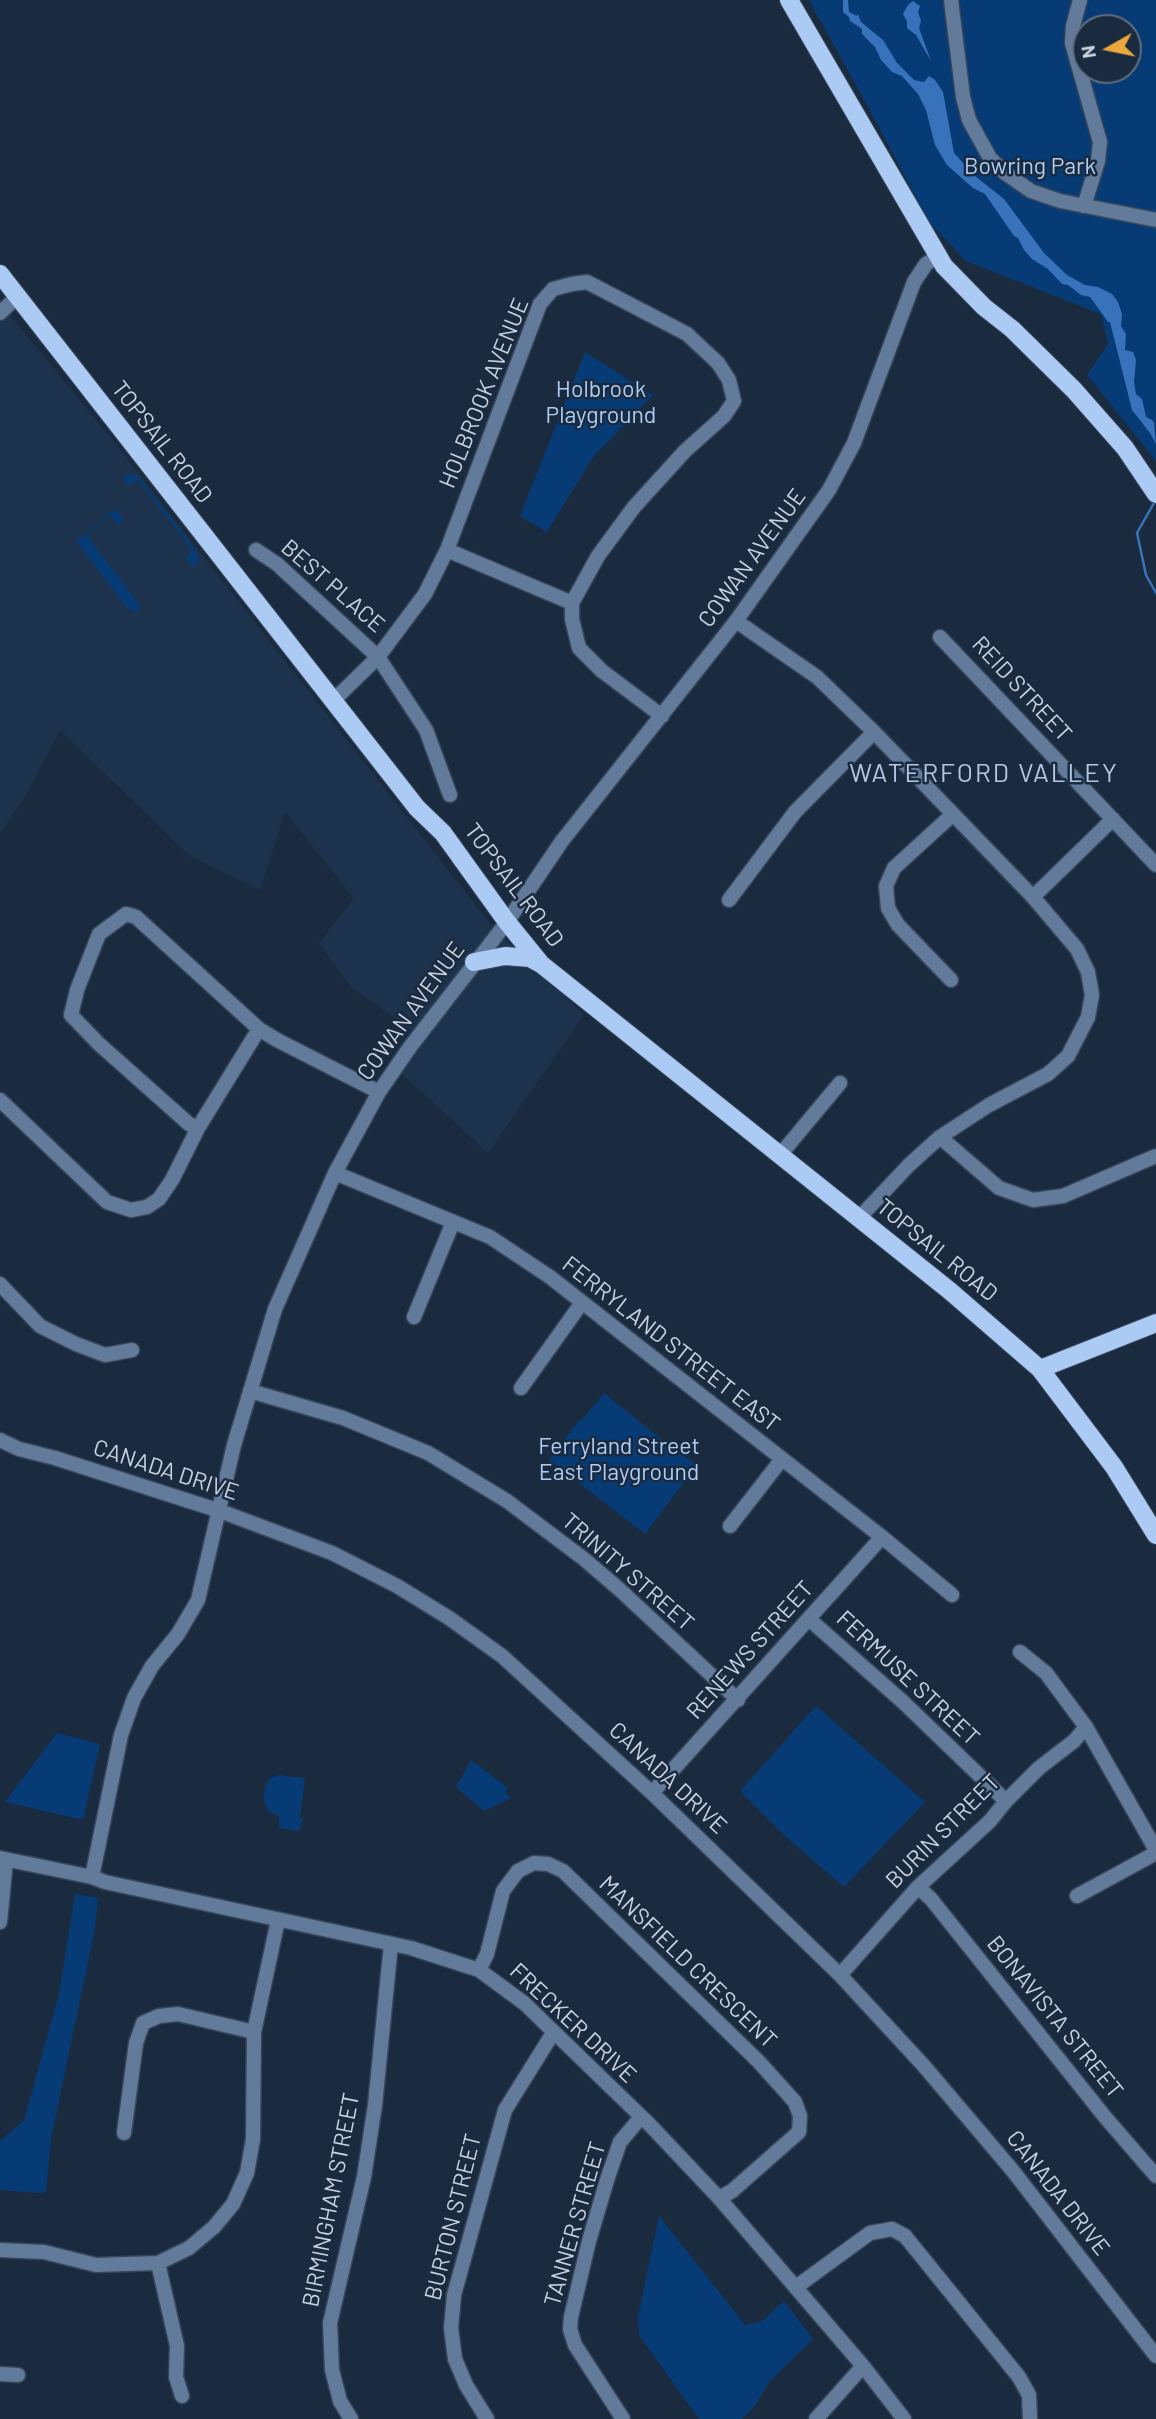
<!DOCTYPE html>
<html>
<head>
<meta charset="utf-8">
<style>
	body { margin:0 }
	#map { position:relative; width:1156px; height:2419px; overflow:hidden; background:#1b2b3f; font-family:Barlow,sans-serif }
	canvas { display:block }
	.north { position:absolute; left:1072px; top:14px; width:70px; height:70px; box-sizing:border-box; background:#1b2b3f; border:2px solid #606e7f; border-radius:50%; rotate:261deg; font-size:19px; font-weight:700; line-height:28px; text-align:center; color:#c8d2e0 }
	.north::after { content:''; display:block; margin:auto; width:24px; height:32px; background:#eca93b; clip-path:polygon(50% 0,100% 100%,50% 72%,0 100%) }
</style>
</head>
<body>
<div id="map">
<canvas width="1156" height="2419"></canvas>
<div class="north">N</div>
</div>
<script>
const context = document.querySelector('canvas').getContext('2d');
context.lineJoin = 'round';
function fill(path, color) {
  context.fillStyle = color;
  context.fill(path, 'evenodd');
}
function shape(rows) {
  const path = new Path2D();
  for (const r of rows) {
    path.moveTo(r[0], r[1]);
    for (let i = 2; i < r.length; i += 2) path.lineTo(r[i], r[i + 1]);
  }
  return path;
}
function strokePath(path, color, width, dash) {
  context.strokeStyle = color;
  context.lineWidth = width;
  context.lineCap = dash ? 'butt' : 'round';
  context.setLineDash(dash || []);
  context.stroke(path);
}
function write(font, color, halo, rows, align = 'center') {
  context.font = font + ' Barlow,sans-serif';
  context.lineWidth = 5;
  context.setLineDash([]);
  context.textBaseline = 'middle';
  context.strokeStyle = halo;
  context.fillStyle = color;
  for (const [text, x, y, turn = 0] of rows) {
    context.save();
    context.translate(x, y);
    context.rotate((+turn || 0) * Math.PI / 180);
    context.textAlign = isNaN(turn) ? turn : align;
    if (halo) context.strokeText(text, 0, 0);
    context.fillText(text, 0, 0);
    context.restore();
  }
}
const built = shape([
	[0,303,115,443,491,925,584,1015,488,1153,399,1071,426,1041,349,985,319,943,354,898,285,812,260,890,190,856,60,730,26,795,0,833]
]);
const green = shape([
	[809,0,1156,0,1156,461,1087,375,1108,344,1101,314,966,261,929,222,873,116],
	[1086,28,1128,28,1128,70,1086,70],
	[585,352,653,395,593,457,547,532,520,516],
	[128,474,139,477,195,549,199,560,193,567,186,558,192,550,138,480,128,485,123,478],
	[112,511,117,511,124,520,118,525,110,515,86,534,140,605,137,612,127,608,76,541],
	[604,1393,671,1447,697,1465,645,1534,549,1460,580,1419,582,1420],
	[816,1706,925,1802,844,1887,785,1836,740,1791],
	[57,1733,100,1744,83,1820,5,1802],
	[471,1760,508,1788,505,1793,511,1798,484,1811,456,1787],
	[278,1775,305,1778,300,1817,303,1820,299,1831,279,1828,279,1816,269,1812,264,1801,265,1788,270,1778],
	[75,1894,98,1898,95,1928,51,2139,46,2192,39,2193,0,2190,0,2141,24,2120,59,1994],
	[659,2216,745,2325,762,2321,784,2301,813,2339,770,2381,754,2407,742,2419,699,2419,639,2335,638,2317]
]);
const water = shape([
	[843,0,848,0,849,12,857,16,858,14,861,22,883,40,897,63,914,80,924,82,929,76,935,80,943,92,954,153,975,176,1004,199,1044,253,1067,275,1085,285,1098,287,1112,294,1118,302,1122,314,1121,326,1126,334,1125,350,1133,352,1136,360,1134,382,1136,394,1142,399,1146,417,1152,420,1154,423,1156,444,1150,433,1132,410,1110,322,1108,322,1090,297,1081,295,1068,285,1062,284,1048,269,1032,259,1024,250,1018,238,1014,236,985,194,973,188,947,165,935,145,926,110,918,94,902,76,892,72,881,60,875,47,862,34,862,29,850,21,849,17,843,12],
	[913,1,920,6,918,12,921,21,919,28,931,61,916,35,907,28,907,21,903,14,908,5]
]);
const stream = shape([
	[1155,501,1137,533,1146,575,1156,593]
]);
const minor = shape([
	[951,0,963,97,969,120,990,158,1005,173,1031,191,1060,201,1156,220],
	[1080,0,1073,26,1072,43,1100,142,1098,161,1084,206],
	[0,313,17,297],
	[256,550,277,564,378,657,426,730,450,795],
	[447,550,572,603],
	[736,621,817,677,874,732,1033,897,1077,949,1088,972,1092,995,1088,1017,1068,1056,1048,1074,989,1105,940,1137,909,1165,859,1218],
	[940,637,1156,865],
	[334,700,378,657,425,594,447,550,540,304,553,289,572,284,587,282,687,334,718,363,729,380,734,401,724,416,685,451,634,507,598,556,572,603,572,619,579,648,602,671,662,716],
	[1033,897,1113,819],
	[729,900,795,812,874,732],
	[951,980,898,925,888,908,886,886,894,868,952,815],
	[0,1100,107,1202,131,1210,147,1207,159,1199,172,1180,198,1128,259,1029],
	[198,1128,189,1124,99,1044,71,1015,77,990,99,934,126,914,136,917,259,1029,277,1040,379,1092],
	[940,1137,999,1188,1033,1200,1063,1196,1156,1156],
	[780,1155,840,1083],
	[335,1173,490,1237,550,1277,882,1537,952,1595],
	[0,1284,40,1326,76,1344,105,1355,132,1350],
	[414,1317,453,1222],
	[521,1388,581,1304],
	[250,1391,343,1418,428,1453,507,1501,584,1559,619,1589,738,1700],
	[0,1440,19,1449,55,1458,220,1511,332,1553,397,1586,449,1618,502,1656,652,1793,840,1975,924,2066,1013,2171,1156,2356],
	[730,1526,782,1459],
	[809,1619,902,1701,1006,1801],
	[1020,1652,1046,1673,1086,1727,1156,1850],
	[652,1793,882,1537],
	[0,1858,92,1877,105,1882,411,1948,479,1970,524,2003,650,2125,719,2198,863,2366,904,2419],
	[92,1877,121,1735,134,1698,152,1666,178,1634,198,1600,234,1445,275,1309,335,1173,379,1092,410,1047,507,922,562,841,736,621,829,490,854,443,914,282,926,264,938,256],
	[918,1887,931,1899,1105,2117,1156,2176],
	[1077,1896,1156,1853],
	[0,1922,6,1860],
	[479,1970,487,1954,503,1891,518,1871,534,1863,548,1864,563,1871,759,2062,795,2102,800,2116,799,2132,732,2191,719,2198],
	[840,1975,918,1887,990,1821,1006,1801,1039,1768,1074,1741,1086,1727],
	[124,2133,136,2043,143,2023,159,2016,178,2014,254,2032],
	[0,2250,44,2252,96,2265,158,2263,189,2248,214,2227,233,2204,247,2173,253,2139,254,2032,278,1920],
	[158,2263,177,2346,176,2377,182,2396],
	[796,2287,870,2233,892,2229,905,2236,1019,2377,1029,2395,1030,2419],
	[0,2374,18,2375],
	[351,2419,340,2401,332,2370,330,2323,364,2177,375,2105,391,1944],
	[487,2419,466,2385,455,2359,451,2328,454,2295,505,2110,553,2033],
	[623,2419,575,2345,570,2329,571,2317,589,2241,607,2180,620,2142,641,2117],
	[816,2419,863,2366]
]);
const major = shape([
	[789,0,944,266,984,307,1012,329,1074,390,1125,448,1156,494],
	[0,274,417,808,443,833,507,922,541,964,950,1291,1040,1369,1114,1467,1156,1535],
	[474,962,505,956,530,958,541,964],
	[1040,1369,1156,1323]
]);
const parkNames = [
	["Bowring Park",1030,166],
	["Holbrook",601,389],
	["Playground",601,415],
	["Ferryland Street",619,1446],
	["East Playground",619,1472]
];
const streetNames = [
	["HOLBROOK AVENUE",484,393,-68],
	["TOPSAIL ROAD",162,442,52],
	["COWAN AVENUE",752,558,-54],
	["BEST PLACE",333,586,41],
	["REID STREET",1022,689,47],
	["TOPSAIL ROAD",514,885,53],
	["COWAN AVENUE",411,1011,-54],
	["TOPSAIL ROAD",937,1250,39],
	["FERRYLAND STREET EAST",671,1344,38],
	["CANADA DRIVE",166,1470,18],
	["TRINITY STREET",628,1572,41],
	["RENEWS STREET",750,1650,-48],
	["FERMUSE STREET",908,1678,43],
	["CANADA DRIVE",668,1778,43],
	["BURIN STREET",943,1831,-45],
	["MANSFIELD CRESCENT",688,1962,44],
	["BONAVISTA STREET",1055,2017,51],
	["FRECKER DRIVE",573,2023,43],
	["CANADA DRIVE",1058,2193,52],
	["BIRMINGHAM STREET",331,2200,-79],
	["BURTON STREET",453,2217,-76],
	["TANNER STREET",575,2224,-74]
];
const quarterNames = [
	["WATERFORD VALLEY",984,773]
];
fill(built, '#1d324c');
fill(green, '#073b75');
fill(water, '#3772bb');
strokePath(stream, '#3772bb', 2.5);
strokePath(minor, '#374659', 17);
strokePath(major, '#374659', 20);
strokePath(minor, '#627b9b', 14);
strokePath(major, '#accbf4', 18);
write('23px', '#afcdf4', '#1b2b3f', parkNames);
write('23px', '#c8d2e0', '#1b2b3f', streetNames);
context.letterSpacing = '2px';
write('26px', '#b3c7e2', '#1b2b3f', quarterNames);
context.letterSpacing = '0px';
</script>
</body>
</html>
